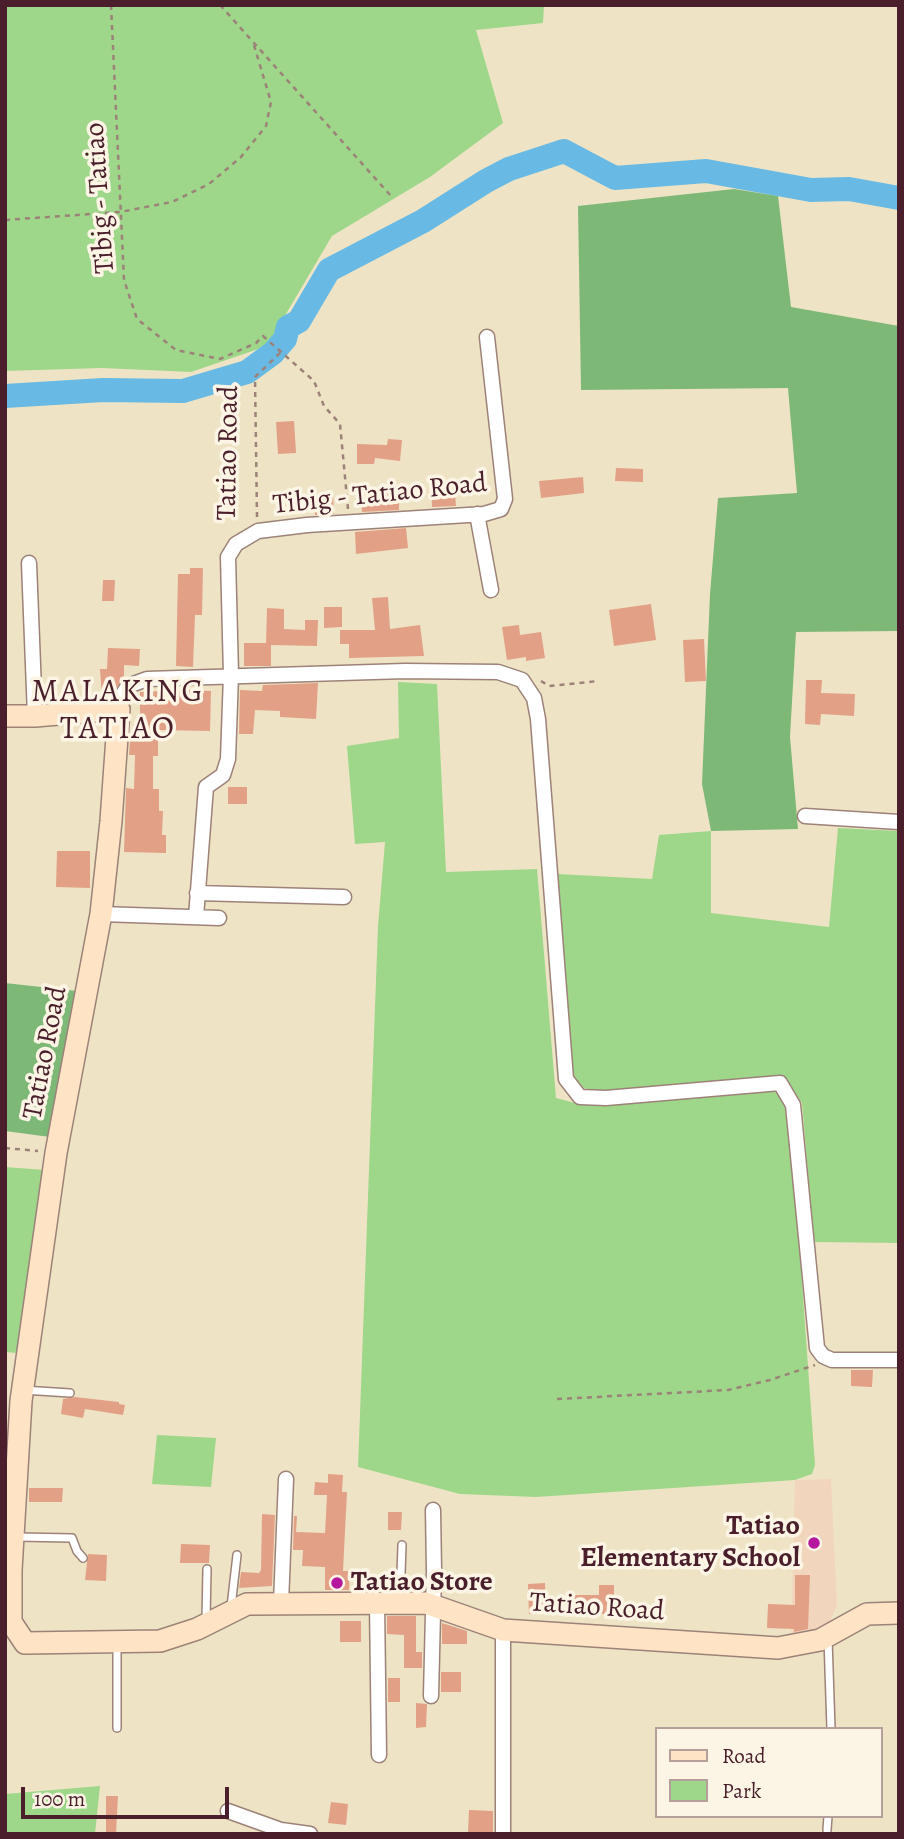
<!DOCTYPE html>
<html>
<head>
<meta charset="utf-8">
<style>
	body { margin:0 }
	#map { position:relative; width:904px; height:1839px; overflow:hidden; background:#eee4c5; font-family:Alegreya,serif }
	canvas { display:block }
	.frame { position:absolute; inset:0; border:7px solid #4a1f2b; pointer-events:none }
	.legend { position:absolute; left:655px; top:1727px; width:228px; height:91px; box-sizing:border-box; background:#fcf5e5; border:2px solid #b59f9b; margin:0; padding:9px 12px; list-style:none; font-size:21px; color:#4a1f2b }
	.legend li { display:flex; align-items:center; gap:14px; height:35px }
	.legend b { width:35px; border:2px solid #b59f9b }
	.scale { position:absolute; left:21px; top:1787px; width:208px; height:32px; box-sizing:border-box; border:4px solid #4a1f2b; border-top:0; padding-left:9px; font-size:21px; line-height:24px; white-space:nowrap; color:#4a1f2b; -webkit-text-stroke:5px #fcf5e5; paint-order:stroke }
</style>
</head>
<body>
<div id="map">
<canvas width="904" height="1839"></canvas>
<div class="frame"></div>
<ul class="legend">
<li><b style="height:9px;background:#fee4c5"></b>Road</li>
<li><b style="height:19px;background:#9ed78a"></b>Park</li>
</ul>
<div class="scale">100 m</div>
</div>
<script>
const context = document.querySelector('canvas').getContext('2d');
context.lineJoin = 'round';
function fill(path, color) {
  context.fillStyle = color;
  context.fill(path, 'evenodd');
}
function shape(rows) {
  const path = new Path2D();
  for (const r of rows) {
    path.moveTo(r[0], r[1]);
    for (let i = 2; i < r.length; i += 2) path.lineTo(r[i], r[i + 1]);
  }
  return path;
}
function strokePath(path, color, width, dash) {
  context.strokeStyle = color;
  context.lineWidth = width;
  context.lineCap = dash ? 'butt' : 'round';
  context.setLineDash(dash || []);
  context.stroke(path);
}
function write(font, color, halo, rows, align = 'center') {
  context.font = font + ' Alegreya,serif';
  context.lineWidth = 7;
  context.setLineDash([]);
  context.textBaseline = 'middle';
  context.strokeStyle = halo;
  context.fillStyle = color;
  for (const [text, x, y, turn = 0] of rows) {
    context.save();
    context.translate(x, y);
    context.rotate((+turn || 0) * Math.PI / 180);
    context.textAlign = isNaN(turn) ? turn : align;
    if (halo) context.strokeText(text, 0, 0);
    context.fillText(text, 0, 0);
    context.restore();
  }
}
const built = shape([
	[831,1479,837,1605,827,1629,791,1639,795,1480]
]);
const green = shape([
	[5,5,544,5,543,23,476,30,503,123,430,177,332,236,267,346,191,372,102,368,5,371],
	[398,682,437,684,446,872,537,869,556,1098,579,1104,776,1091,785,1108,797,1212,815,1465,812,1474,795,1480,536,1497,460,1494,358,1467,378,926,385,842,355,844,347,746,399,738],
	[838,828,899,831,899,1243,814,1242,802,1103,785,1077,603,1092,584,1088,573,1076,557,874,652,879,659,835,711,831,711,913,829,927],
	[5,1167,45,1170,17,1353,5,1352],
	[157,1435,216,1438,211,1487,152,1484],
	[100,1786,95,1834,5,1834,5,1794]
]);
const forest = shape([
	[734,189,778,196,791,307,899,326,899,631,796,632,790,737,798,829,711,831,702,784,710,594,718,498,797,493,788,388,581,390,578,206],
	[5,983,77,991,50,1137,5,1131]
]);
const river = shape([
	[5,396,103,390,183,391,247,372,273,353,285,339,288,327,299,321,329,270,423,221,486,181,509,169,564,151,615,178,706,171,811,190,849,189,899,198]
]);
const building = shape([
	[294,421,296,453,278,454,276,422],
	[388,439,402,440,400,461,375,458,374,464,357,464,357,444,387,445],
	[616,468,643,469,643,482,615,481],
	[583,477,584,493,541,498,539,481],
	[454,481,456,506,432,507,431,482],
	[385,490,399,490,399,510,362,512,361,498,385,497],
	[333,494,334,514,315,515,314,495],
	[406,528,408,548,356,554,355,532],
	[190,568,203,568,202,615,195,615,193,667,176,666,178,574,190,574],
	[103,580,115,580,114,601,102,601],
	[388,597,390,629,420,625,424,656,349,658,349,644,340,644,340,630,375,630,372,598],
	[651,604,656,640,614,646,609,610],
	[324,607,342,607,342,627,324,628],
	[267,608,284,609,284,629,305,630,305,620,318,620,317,646,271,645,271,666,244,666,244,643,266,643],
	[519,625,520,635,541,632,545,658,526,661,526,657,507,660,502,627],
	[704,639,706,681,685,682,683,640],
	[108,648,140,649,139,666,124,665,124,677,111,696,102,697,100,669,107,669],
	[806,680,822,680,821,693,855,694,854,716,821,714,820,725,805,724],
	[318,683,316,719,280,717,280,711,255,710,253,734,239,734,240,690,262,691,263,685],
	[183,690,211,691,210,731,158,730,158,756,153,756,153,789,159,789,159,811,163,811,162,835,166,835,166,853,124,852,126,788,134,789,135,755,129,755,130,740,133,740,133,724,140,724,140,692],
	[228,787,247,787,247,804,228,804],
	[57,851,90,851,90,888,56,887],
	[851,1370,873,1370,872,1387,851,1386],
	[75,1397,119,1402,119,1404,125,1405,123,1415,85,1409,83,1418,61,1414,63,1399],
	[328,1474,343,1475,342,1492,347,1492,343,1571,350,1571,349,1590,325,1590,325,1567,302,1566,303,1550,293,1550,294,1516,297,1516,296,1532,325,1533,327,1495,314,1495,315,1482,328,1483],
	[29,1488,63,1488,62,1502,29,1502],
	[388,1512,402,1512,401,1530,388,1530],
	[262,1514,275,1515,272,1586,239,1588,241,1572,259,1573,261,1570],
	[181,1544,210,1545,209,1563,180,1563],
	[88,1554,107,1555,106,1581,85,1580],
	[795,1575,810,1575,808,1629,794,1632,794,1629,767,1628,768,1604,795,1605],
	[545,1583,546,1613,529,1614,528,1584],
	[599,1585,614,1585,614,1614,579,1614,579,1610,572,1610,572,1595,599,1595],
	[387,1616,416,1616,416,1652,422,1652,422,1668,404,1668,404,1635,387,1634],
	[340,1621,361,1621,361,1642,340,1642],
	[442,1623,467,1631,467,1644,442,1644],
	[441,1672,461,1672,461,1692,441,1692],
	[388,1678,400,1678,400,1702,388,1702],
	[416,1703,427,1704,426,1727,416,1728],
	[106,1796,118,1796,116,1834,106,1834],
	[331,1802,348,1804,346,1825,328,1823],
	[469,1810,493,1811,493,1833,468,1833]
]);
const path = shape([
	[111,5,124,280,137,319,176,350,220,359,256,343,263,336,314,381,324,406,340,424,348,509],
	[220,5,391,196],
	[5,220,120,212,172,202,209,184,241,157,266,126,271,102,253,42],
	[257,517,255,377,280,353],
	[541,681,549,686,598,681],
	[5,1148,38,1151],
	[557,1399,728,1390,770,1380,815,1365]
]);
const lane = shape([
	[23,1390,70,1393],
	[17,1537,72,1538,77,1551,83,1558],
	[400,1602,402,1545],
	[231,1607,237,1555],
	[206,1620,207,1569],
	[828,1639,831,1729],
	[117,1728,117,1645],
	[827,1830,828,1816]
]);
const street = shape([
	[477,514,491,590],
	[29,563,35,716],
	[119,709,121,697,128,686,147,679,405,671,498,672,522,680,534,698,538,719,566,1079,580,1097,606,1098,780,1083,793,1105,817,1348,823,1356,832,1360,899,1360],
	[805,816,899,822],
	[197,893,344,897],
	[101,914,219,918],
	[196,917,206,787,223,775,228,759,231,675,228,557,236,544,258,531,307,525,484,514,501,509,505,499,487,337],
	[281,1603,286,1479],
	[377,1603,379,1755],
	[431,1696,434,1571,433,1510],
	[228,1811,281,1830,310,1834],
	[503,1834,503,1630]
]);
const secondary = shape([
	[5,716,35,716,119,709,111,821,101,914,56,1153,21,1401,11,1570,11,1622,25,1643,160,1641,197,1629,247,1604,426,1603,503,1630,778,1648,820,1640,867,1614,899,1613]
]);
const markers = [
	[814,1543,7,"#b5179e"],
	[337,1583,7,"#b5179e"]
];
const streetNames = [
	["Tibig - Tatiao",101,198,-94],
	["Tatiao Road",229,453,-89],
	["Tibig - Tatiao Road",380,495,-6],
	["Tatiao Road",46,1053,-79],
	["Tatiao Road",597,1608,4]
];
const poiNames = [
	["Tatiao",800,1527],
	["Elementary School",800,1559],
	["Tatiao Store",351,1583,"left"]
];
const quarterNames = [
	["MALAKING",118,693],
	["TATIAO",118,730]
];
fill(built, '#f2d5bd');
fill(green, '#9ed78a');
fill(forest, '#7eb876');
strokePath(river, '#68bae4', 24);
fill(building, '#e2a086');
strokePath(lane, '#9c8278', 10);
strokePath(street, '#9c8278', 17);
strokePath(secondary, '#9c8278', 24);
strokePath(path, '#9c8278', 2.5, [5, 5]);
strokePath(lane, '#fff', 7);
strokePath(street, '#fff', 14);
strokePath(secondary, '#fee4c5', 21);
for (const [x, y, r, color] of markers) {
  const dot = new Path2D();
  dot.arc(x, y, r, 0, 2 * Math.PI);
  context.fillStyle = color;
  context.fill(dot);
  strokePath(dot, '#fcf5e5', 2.5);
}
write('28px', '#4a1f2b', '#fcf5e5', streetNames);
write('bold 28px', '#4a1f2b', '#fcf5e5', poiNames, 'right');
context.letterSpacing = '2px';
write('32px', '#4a1f2b', '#fcf5e5', quarterNames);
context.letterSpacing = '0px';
</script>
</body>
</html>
